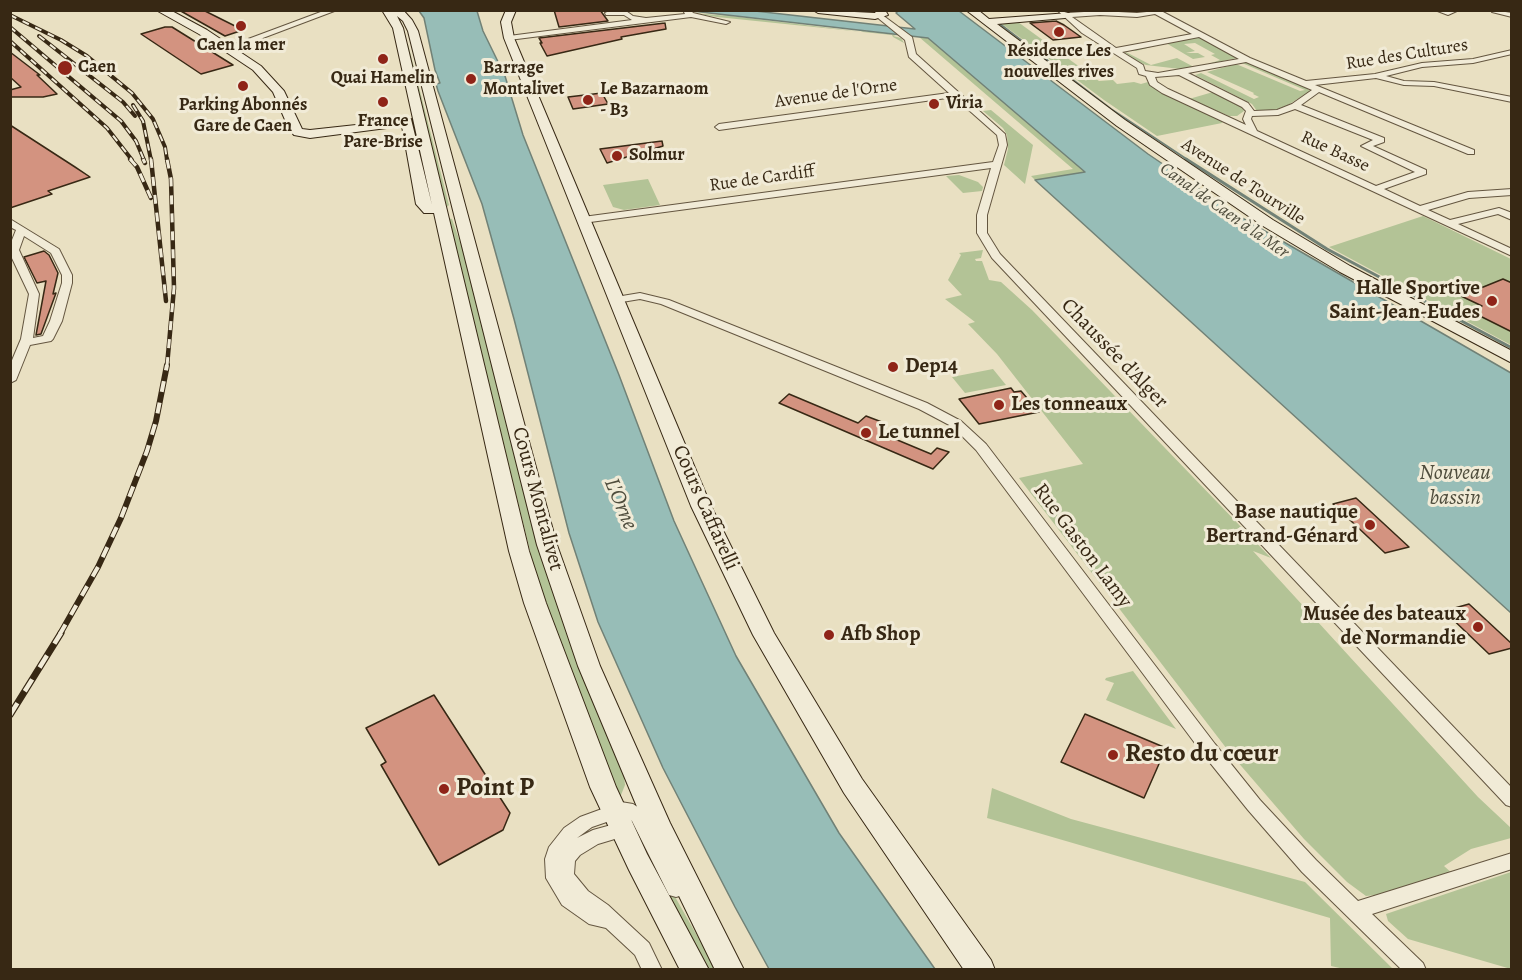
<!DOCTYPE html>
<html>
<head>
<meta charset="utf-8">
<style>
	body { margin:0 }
	#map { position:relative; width:1522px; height:980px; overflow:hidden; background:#e9e0c2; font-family:Alegreya,serif }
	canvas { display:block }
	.frame { position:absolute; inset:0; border:12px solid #372814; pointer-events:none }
</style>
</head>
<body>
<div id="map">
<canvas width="1522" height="980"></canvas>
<div class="frame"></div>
</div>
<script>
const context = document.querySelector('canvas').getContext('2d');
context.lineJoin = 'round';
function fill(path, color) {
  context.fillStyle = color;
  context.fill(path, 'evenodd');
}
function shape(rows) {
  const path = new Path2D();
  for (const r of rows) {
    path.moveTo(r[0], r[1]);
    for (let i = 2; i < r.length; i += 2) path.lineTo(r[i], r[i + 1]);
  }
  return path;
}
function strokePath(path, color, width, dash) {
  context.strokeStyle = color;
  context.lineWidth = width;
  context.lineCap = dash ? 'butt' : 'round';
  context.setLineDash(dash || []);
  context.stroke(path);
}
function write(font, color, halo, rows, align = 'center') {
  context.font = font + ' Alegreya,serif';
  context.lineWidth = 6;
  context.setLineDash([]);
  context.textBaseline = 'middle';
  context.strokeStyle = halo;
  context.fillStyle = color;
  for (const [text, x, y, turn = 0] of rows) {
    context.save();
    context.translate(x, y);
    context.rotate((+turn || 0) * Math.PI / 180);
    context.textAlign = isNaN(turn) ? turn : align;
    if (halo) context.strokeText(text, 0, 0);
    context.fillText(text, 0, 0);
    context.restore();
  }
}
const green = shape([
	[694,11,731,15,731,16,863,32,861,31,896,35,893,36,901,38,904,43,893,37,892,35,717,17,694,13,729,16],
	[1018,22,1099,81,1113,80,1117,84,1134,82,1141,84,1148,82,1161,91,1223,121,1222,123,1157,136,1104,100,1002,24],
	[1197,36,1237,58,1205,65,1220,60,1211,55,1215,54,1195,43,1184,44,1195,51,1186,53,1198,53,1205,57,1193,59,1166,43,1136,51,1127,50],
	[919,37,928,38,1086,172,1035,180,1031,176,1073,169],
	[405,44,408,44,449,205,447,207],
	[1122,50,1151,65,1177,58,1194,67,1199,67,1180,69,1146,65,1136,61],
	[1247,62,1305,86,1310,91,1288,105,1275,110,1257,111,1252,104,1195,75,1201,73,1254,99,1259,97,1253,94,1254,93,1207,72,1236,64,1300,91,1305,90,1242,63],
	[1213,92,1242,107,1244,111,1237,116,1229,116,1189,99],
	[991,110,1033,145,1025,184,1004,165,1008,149,1007,135,1003,128,983,111],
	[959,175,978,182,983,187,982,191,963,193,946,176],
	[648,179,660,205,624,210,613,207,603,185],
	[1423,216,1511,259,1511,345,1329,247],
	[448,218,452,219,473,279,624,775,625,785,619,800,536,575],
	[983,250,981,258,975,259,976,261,982,261,989,280,1001,282,1032,310,1271,558,1253,551,1478,797,1511,828,1511,838,1471,849,1444,866,1453,874,1387,894,1366,896,1347,882,1304,839,1230,753,1019,478,1083,464,997,354,968,324,975,322,945,299,962,295,948,280,961,255,959,253],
	[993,369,1006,385,965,393,952,377],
	[1133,671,1176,729,1106,700,1114,683,1105,680,1106,678],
	[992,788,1071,819,1305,882,1393,969,1344,969,1331,966,1330,918,987,818],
	[631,825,636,828,716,969,706,969],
	[1511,872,1511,969,1408,939,1388,921,1386,914]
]);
const water = shape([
	[899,10,959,11,1148,154,1244,219,1511,373,1511,613,1035,180,1085,172,928,38,692,11,755,11,915,29,896,13,899,10],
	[419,11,477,11,483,31,505,76,523,135,619,375,674,521,736,656,839,833,935,969,769,969,735,907,663,768,598,622,569,533,514,319,482,204,438,91,436,84,440,83,435,70,424,18,419,11]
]);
const streamFar1 = shape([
	[1000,24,1111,109,1188,160]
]);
const stream = shape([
	[1186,159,1327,249,1512,348]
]);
const building = shape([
	[179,10,203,10,243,30,225,36,179,10],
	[554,10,600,10,608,21,559,27,554,10],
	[1056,21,1064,25,1081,37,1053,40,1030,23,1056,21],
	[665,23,666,29,621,37,622,39,547,56,540,43,542,43,539,38,665,23],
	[165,27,172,27,233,65,201,74,141,34,165,27],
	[10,52,40,75,37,75,57,94,43,97,10,97,10,90,21,87,10,77,10,52],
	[602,93,608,104,573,109,568,97,602,93],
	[10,125,75,167,90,177,48,191,52,194,10,208,10,125],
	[662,141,663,146,607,163,600,149,662,141],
	[44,251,49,255,58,273,53,294,56,293,41,334,36,335,46,281,37,283,24,257,44,251],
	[1503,279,1512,283,1512,332,1470,311,1482,306,1461,296,1503,279],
	[1011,388,1014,392,1021,391,1039,412,979,424,959,399,1011,388],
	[789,394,858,423,866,416,887,424,881,429,886,431,883,434,931,454,937,448,949,452,933,469,779,403,789,394],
	[1356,498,1409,547,1385,553,1333,504,1356,498],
	[1469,604,1512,644,1512,648,1489,654,1444,611,1469,604],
	[434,695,510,813,503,830,439,865,381,765,386,762,366,728,434,695],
	[1085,714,1166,748,1144,798,1061,762,1085,714]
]);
const street = shape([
	[326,10,337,10,231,50,224,48,326,10],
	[683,10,691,10,693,13,730,22,726,24,691,17,509,40,505,38,509,36,632,20,624,15,606,15,605,13,609,11,626,11,633,16,646,18,685,14,683,10],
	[1057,10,1068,13,1100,11,1137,13,1166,10,1163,12,1250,58,1306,81,1375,74,1422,63,1473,59,1512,50,1512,54,1473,63,1422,67,1386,76,1404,81,1434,82,1512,97,1512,102,1434,86,1404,85,1376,78,1315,85,1474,150,1474,154,1468,154,1319,92,1301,105,1384,138,1384,142,1373,146,1426,170,1426,174,1384,189,1420,206,1468,192,1512,189,1512,195,1469,198,1428,210,1450,220,1499,208,1512,213,1512,220,1498,214,1458,224,1512,249,1512,256,1162,93,1150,85,1146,76,1139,74,1137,68,1082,33,1057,10],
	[1155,14,1192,34,1116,48,1072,17,1100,15,1137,17,1155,14],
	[1199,37,1239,59,1158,73,1145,71,1143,65,1122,52,1199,37],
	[1246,62,1312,90,1292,104,1277,110,1254,111,1248,103,1188,73,1246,62],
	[1179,75,1242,107,1246,111,1243,119,1246,125,1168,89,1157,82,1155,77,1179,75],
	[1295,109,1373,140,1361,146,1415,172,1376,186,1257,131,1251,119,1252,116,1278,115,1295,109],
	[1435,10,1448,11,1459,10,1448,15,1435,10],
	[1492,10,1512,13,1512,17,1492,12,1492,10],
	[881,14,912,37,916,54,1005,134,1007,145,987,215,987,233,1000,254,1512,788,1512,807,1506,805,992,258,977,233,977,215,991,168,583,223,578,220,583,217,993,162,999,145,997,135,954,97,719,130,715,127,719,124,949,93,909,57,905,40,878,18,877,16,881,14],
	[10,219,59,249,72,275,72,283,62,321,53,339,51,341,30,345,16,380,10,383,10,365,21,339,29,294,10,254,10,245,16,230,10,227,10,219],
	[24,236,51,253,62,275,62,283,50,321,43,336,33,338,39,294,19,250,24,236],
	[640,293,669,300,927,403,961,421,986,444,1215,744,1260,800,1316,860,1358,901,1512,853,1512,869,1372,914,1423,963,1426,970,1402,970,1302,872,1248,810,1203,754,976,450,953,427,919,409,661,304,640,299,616,303,610,300,616,297,640,293],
	[621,802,633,804,644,811,685,889,683,895,676,897,669,895,632,821,624,816,592,827,577,838,593,830,622,822,628,825,631,830,628,835,598,844,580,855,575,861,574,874,588,891,608,905,649,943,662,970,642,970,635,955,606,928,589,924,562,905,546,878,545,859,549,847,564,828,580,817,621,802]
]);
const secondary = shape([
	[156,10,170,10,207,30,261,66,284,91,302,129,310,130,411,119,432,205,393,28,382,10,403,10,412,20,418,31,557,545,600,666,670,823,744,970,715,970,645,826,578,666,537,545,408,31,403,21,397,16,403,28,529,551,546,603,616,787,647,854,709,970,680,970,629,870,590,787,524,603,509,551,434,213,424,213,416,204,402,126,310,138,294,135,289,129,273,92,253,70,199,34,156,10],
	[506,10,516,10,511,22,514,38,711,506,774,633,862,779,991,960,995,970,964,970,844,793,753,635,691,506,504,38,501,22,506,10],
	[813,10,875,13,877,10,885,10,888,15,875,19,818,13,813,10],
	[966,10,978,10,989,19,1069,13,1070,15,1065,18,997,24,1125,120,1273,220,1350,266,1512,351,1512,363,1340,272,1263,226,1117,126,966,10]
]);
const railFar3 = shape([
	[10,15,61,40,87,56,132,93,153,119,165,147,167,160],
	[10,27,121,121,136,141,144,160],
	[39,36,123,102,135,116],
	[10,41,107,128,132,160],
	[133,105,143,121,151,160]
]);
const railFar2 = shape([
	[130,159,137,167,151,198],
	[143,159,145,163],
	[151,159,166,301],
	[167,366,174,288,171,179,167,159]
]);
const railFar1 = shape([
	[60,634,98,567,121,518,147,451,156,421,167,365]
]);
const rail = shape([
	[10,715,61,633]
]);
const markers = [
	[241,26,6,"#8f2418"],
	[1059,32,6,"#8f2418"],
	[383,59,6,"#8f2418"],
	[65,68,8,"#8f2418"],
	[471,79,6,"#8f2418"],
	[243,86,6,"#8f2418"],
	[588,100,6,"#8f2418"],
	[383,102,6,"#8f2418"],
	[934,104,6,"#8f2418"],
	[617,156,6,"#8f2418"],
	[1492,301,6,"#8f2418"],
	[893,367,6,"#8f2418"],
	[999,405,6,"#8f2418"],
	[866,433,6,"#8f2418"],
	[1370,525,6,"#8f2418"],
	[1478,627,6,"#8f2418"],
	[829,635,6,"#8f2418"],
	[1113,755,6,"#8f2418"],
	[444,789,6,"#8f2418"]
];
const farPoinames = [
	["Caen la mer",241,46],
	["Résidence Les",1059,52],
	["nouvelles rives",1059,73],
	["Caen",78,68,"left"],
	["Barrage",483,69,"left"],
	["Montalivet",483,90,"left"],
	["Quai Hamelin",383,79],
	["Le Bazarnaom",600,90,"left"],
	["- B3",600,111,"left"],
	["Viria",946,104,"left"],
	["Parking Abonnés",243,106],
	["Gare de Caen",243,127],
	["France",383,122],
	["Pare-Brise",383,143],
	["Solmur",629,156,"left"]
];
const farStreetnames = [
	["Rue des Cultures",1407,55,-9],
	["Avenue de l'Orne",836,94,-8],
	["Rue Basse",1335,152,25],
	["Rue de Cardiff",762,179,-8],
	["Avenue de Tourville",1243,182,33]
];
const farWaternames = [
	["Canal de Caen à la Mer",1224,211,35]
];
const poiNames = [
	["Halle Sportive",1480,289,"right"],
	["Saint-Jean-Eudes",1480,313,"right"],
	["Dep14",905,367],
	["Les tonneaux",1011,405],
	["Le tunnel",878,433],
	["Base nautique",1358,513,"right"],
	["Bertrand-Génard",1358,537,"right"],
	["Musée des bateaux",1466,615,"right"],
	["de Normandie",1466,639,"right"],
	["Afb Shop",841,635]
];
const streetNames = [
	["Chaussée d'Alger",1114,354,46],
	["Cours Montalivet",537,499,75],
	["Cours Caffarelli",705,508,66],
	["Rue Gaston Lamy",1082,546,53]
];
const waterNames = [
	["Nouveau",1455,474],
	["bassin",1455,499],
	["L'Orne",620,504,67]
];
const nearPoinames = [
	["Resto du cœur",1125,755],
	["Point P",456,789]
];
fill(green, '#b3c396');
fill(water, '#97bdb7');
strokePath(water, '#718176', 1.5);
strokePath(streamFar1, '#718176', 2);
strokePath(stream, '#718176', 3);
fill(building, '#d39380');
strokePath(building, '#372814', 1.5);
strokePath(street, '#645640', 2);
strokePath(secondary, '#372814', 2);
fill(street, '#f1ebd7');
fill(secondary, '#f1ebd7');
strokePath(railFar3, '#372814', 4);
strokePath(railFar2, '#372814', 4.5);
strokePath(railFar1, '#372814', 6);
strokePath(rail, '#372814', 7);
strokePath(railFar3, '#f1ebd7', 2, [7]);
strokePath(railFar2, '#f1ebd7', 3, [9]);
strokePath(railFar1, '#f1ebd7', 4, [11]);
strokePath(rail, '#f1ebd7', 4.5, [14]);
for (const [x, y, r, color] of markers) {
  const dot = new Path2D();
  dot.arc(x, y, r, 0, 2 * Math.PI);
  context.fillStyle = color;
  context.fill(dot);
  strokePath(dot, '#f1ebd7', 2);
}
write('bold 18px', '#372814', '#f1ebd7', farPoinames);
write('18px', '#372814', '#f1ebd7', farStreetnames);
write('italic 18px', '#4f4d3d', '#f1ebd7', farWaternames);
write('bold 21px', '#372814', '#f1ebd7', poiNames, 'left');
write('21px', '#372814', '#f1ebd7', streetNames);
write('italic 22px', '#4f4d3d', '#f1ebd7', waterNames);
write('bold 26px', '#372814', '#f1ebd7', nearPoinames, 'left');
</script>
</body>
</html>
